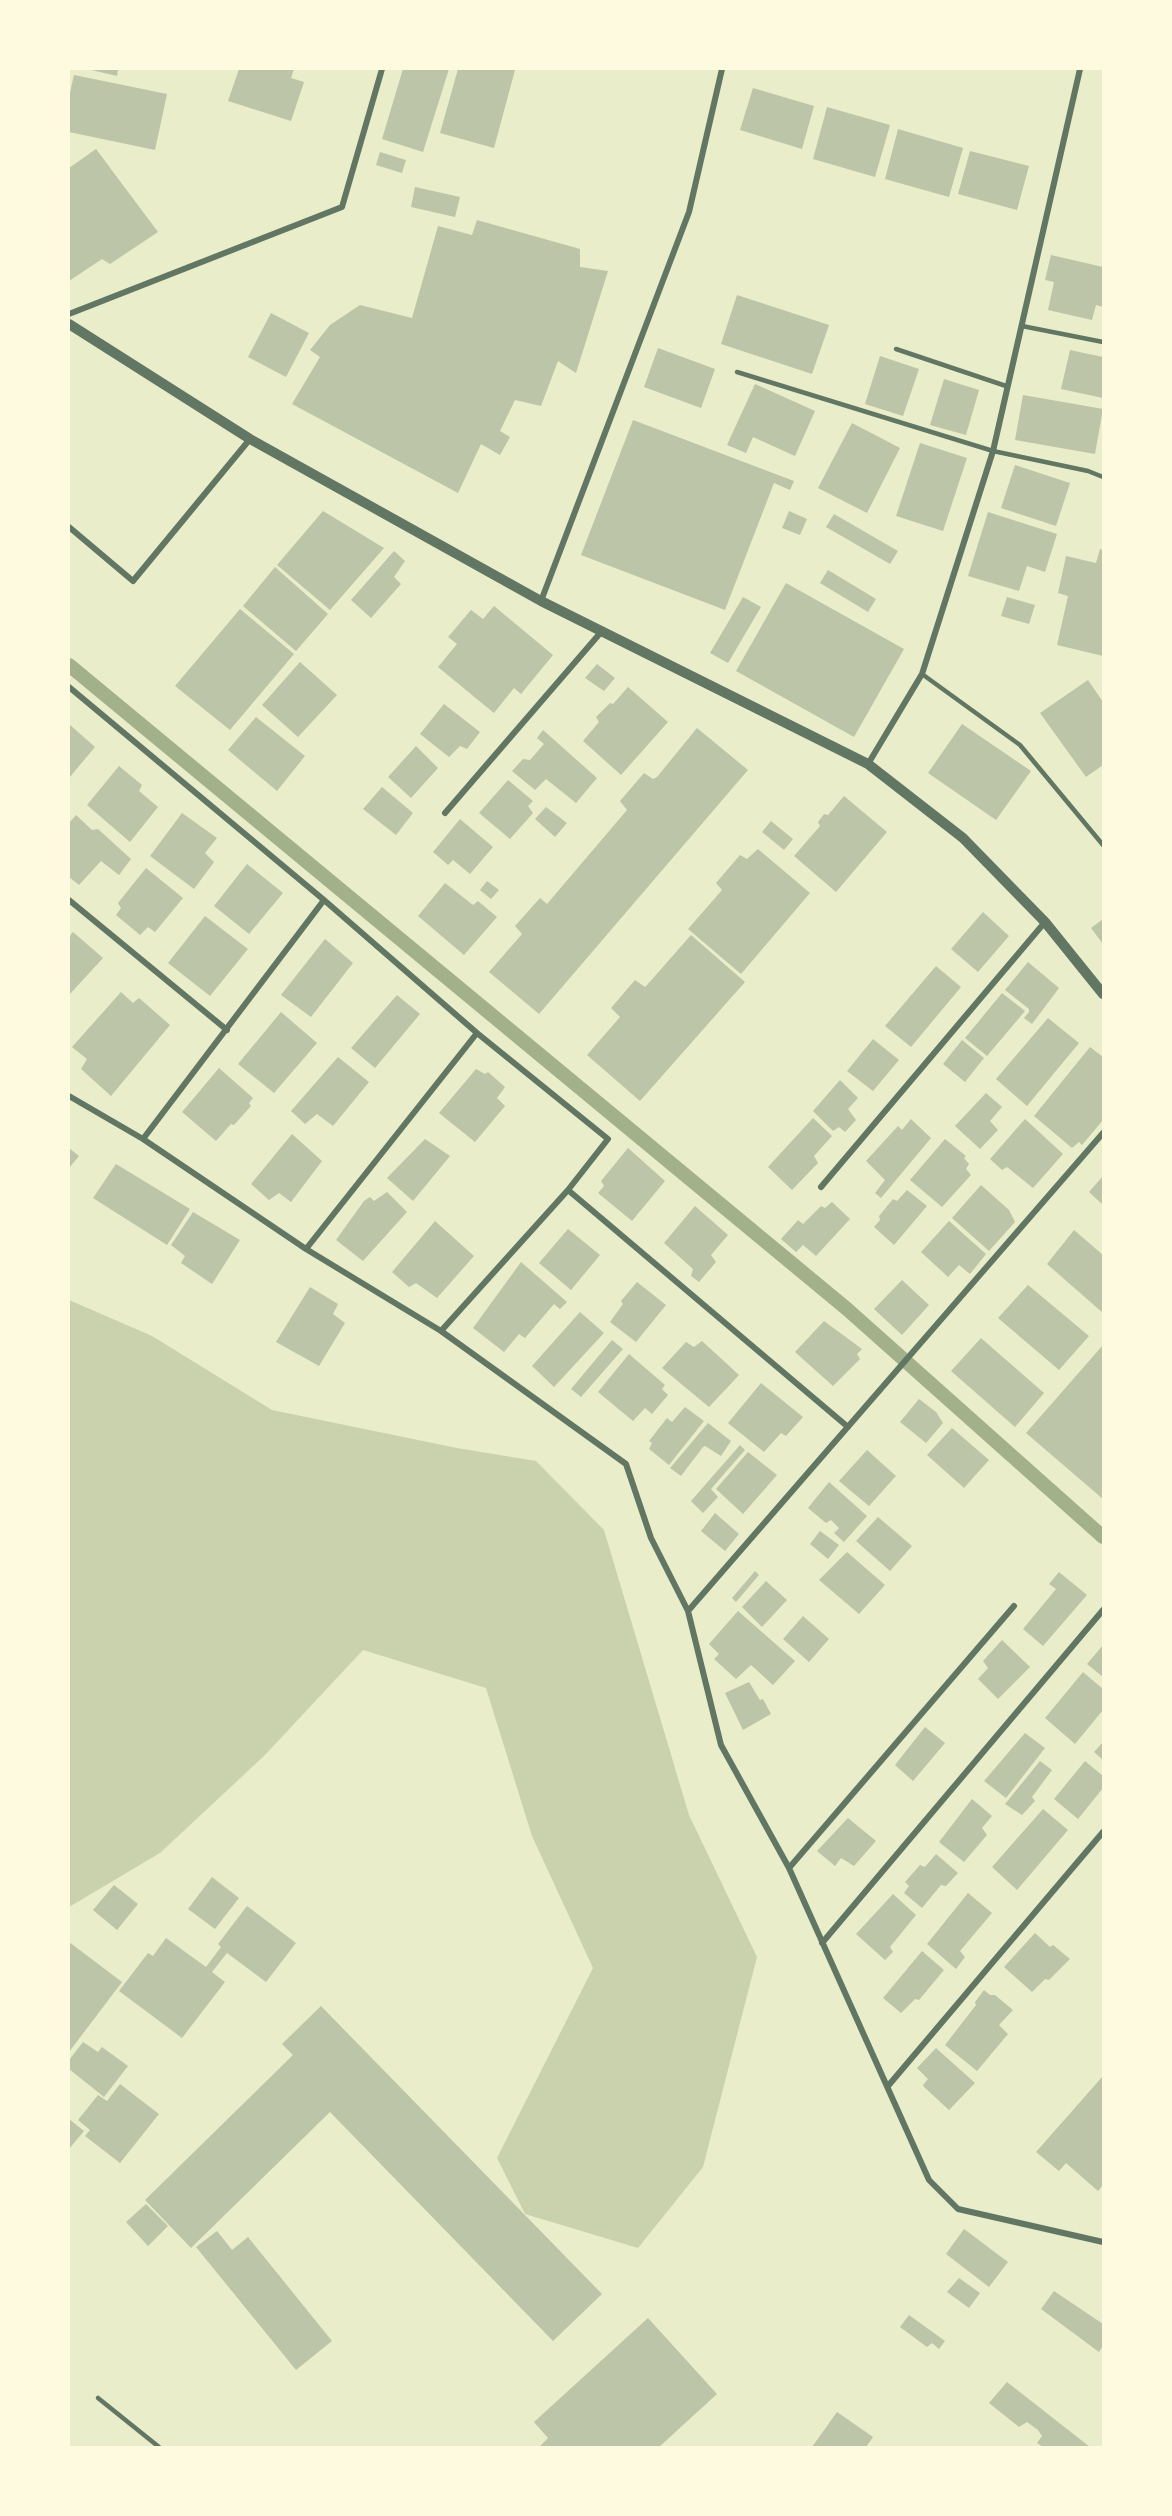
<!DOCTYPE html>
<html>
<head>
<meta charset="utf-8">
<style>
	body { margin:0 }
	#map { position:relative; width:1172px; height:2516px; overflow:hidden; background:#e9edc9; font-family:Commissioner,sans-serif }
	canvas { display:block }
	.frame { position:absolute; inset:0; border:70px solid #fefae0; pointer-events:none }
</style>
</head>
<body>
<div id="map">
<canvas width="1172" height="2516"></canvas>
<div class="frame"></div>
</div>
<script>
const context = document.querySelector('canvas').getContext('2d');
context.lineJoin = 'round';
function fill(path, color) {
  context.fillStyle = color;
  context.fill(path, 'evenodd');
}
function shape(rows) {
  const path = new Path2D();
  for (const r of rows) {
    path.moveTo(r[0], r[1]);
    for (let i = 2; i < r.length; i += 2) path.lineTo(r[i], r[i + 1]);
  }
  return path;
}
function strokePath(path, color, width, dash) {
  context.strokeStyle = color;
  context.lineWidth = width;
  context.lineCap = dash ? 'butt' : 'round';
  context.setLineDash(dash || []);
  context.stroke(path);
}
const green = shape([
	[69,1300,152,1336,272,1410,457,1448,536,1461,604,1530,689,1815,757,1957,703,2167,638,2248,525,2214,497,2158,593,1968,532,1836,486,1688,363,1650,265,1755,160,1853,69,1907]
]);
const stream = shape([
	[69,665,847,1309,1103,1537]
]);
const building = shape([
	[87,69,118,69,117,76],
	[239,69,294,69,291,78,304,82,291,121,228,101],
	[403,69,449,69,423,152,382,139],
	[458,69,515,70,494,148,440,133],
	[74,75,167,94,155,150,69,132,69,97],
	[753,88,814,106,802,149,740,130],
	[827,107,890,125,875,177,813,159],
	[898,129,963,148,949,197,885,179],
	[96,149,158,232,110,264,102,259,69,281,69,168],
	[970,151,1029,166,1017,210,958,194],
	[380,152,406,160,402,173,376,165],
	[415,187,460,197,455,217,411,207],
	[477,220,580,249,580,267,608,271,576,373,558,361,541,406,515,400,500,431,510,437,500,455,481,444,458,493,292,404,320,357,310,350,330,325,360,305,412,318,438,226,472,235],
	[1051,255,1103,267,1103,307,1096,305,1092,320,1048,310,1054,282,1045,280],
	[737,295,829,325,812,374,721,344],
	[271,313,309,333,286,377,248,357],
	[658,348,715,369,701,408,644,387],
	[1070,350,1103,357,1103,398,1061,389],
	[880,356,919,369,903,416,865,404],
	[944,379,979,390,966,435,930,425],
	[755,384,815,411,795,456,753,437,746,453,727,445],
	[1023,395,1103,409,1095,454,1015,440],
	[633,420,794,481,790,490,774,483,725,610,581,555],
	[852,423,900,448,867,513,818,488],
	[920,443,967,458,943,531,896,516],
	[1015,465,1070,483,1056,526,1001,508],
	[323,511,384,548,330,610,277,565],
	[789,511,807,519,800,535,782,528],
	[988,512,1057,534,1045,572,1027,566,1019,591,968,576],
	[834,514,898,551,890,564,826,527],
	[1100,549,1103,550,1103,656,1057,645,1068,596,1058,593,1066,556,1096,563],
	[394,551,405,561,394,577,401,584,371,618,351,600],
	[275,567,328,614,296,651,243,606],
	[828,570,876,599,868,612,820,583],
	[786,583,904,649,854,737,736,671],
	[743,597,761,607,728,663,710,653],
	[1007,597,1035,605,1029,624,1001,616],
	[494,606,553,655,521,694,514,688,494,713,438,667,457,644,448,637,471,610,483,619],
	[240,609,294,654,230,730,175,686],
	[300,662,337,695,298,737,262,705],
	[597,664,615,678,604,691,585,678],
	[1088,680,1103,702,1103,765,1086,777,1040,713],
	[628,687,668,722,621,775,583,741,599,722,596,717,610,703,613,704],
	[444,704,480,732,467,749,460,746,449,757,420,734],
	[256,717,305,756,277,791,228,750],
	[69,724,95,747,69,778],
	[962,724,1031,771,996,820,928,773],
	[697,728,748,770,539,1014,489,972,522,934,515,926,540,898,547,904,627,810,620,801,644,773,653,779,657,777],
	[543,730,597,778,576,803,546,779,535,790,512,771,523,759,530,760,544,744,537,738],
	[416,746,438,768,411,798,388,777],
	[119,766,142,785,139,791,158,807,130,842,87,805],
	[508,780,533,801,528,806,533,813,510,839,479,813],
	[382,787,413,813,396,835,363,809],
	[844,796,887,832,836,892,794,856,820,826,818,822,824,814,828,815],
	[546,807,567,823,555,837,535,819],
	[182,813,217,838,205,853,214,862,194,889,150,856],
	[76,815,92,830,98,829,131,859,119,875,101,861,79,885,69,877,69,823],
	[460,819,493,847,470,874,453,860,448,865,433,852],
	[771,821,793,839,784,850,762,832],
	[758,849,810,893,741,974,688,929,722,890,716,883,740,855,747,859],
	[247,864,283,893,249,934,214,906],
	[146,868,183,898,155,932,148,927,140,935,116,915,121,908,118,903],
	[487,881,499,890,491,899,480,890],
	[445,883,473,905,478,901,497,917,464,955,418,916],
	[983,912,1009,936,978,972,951,949],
	[205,916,248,949,210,996,168,963],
	[1103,919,1103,944,1091,928],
	[73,932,103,958,69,995,69,937],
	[691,935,745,982,640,1101,587,1055,620,1017,611,1008,635,980,645,987,647,985],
	[325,939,353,963,311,1017,281,995],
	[1028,962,1059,988,1032,1024,1024,1018,1029,1012,1029,1009,1005,990],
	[936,966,961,987,911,1047,885,1026],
	[121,992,133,1003,139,998,170,1025,111,1096,81,1069,87,1059,72,1047],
	[1002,993,1025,1011,987,1056,965,1038],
	[397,995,420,1014,375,1068,351,1048],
	[281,1012,317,1043,274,1093,238,1064],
	[1048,1018,1079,1043,1027,1106,996,1079],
	[873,1039,899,1060,873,1091,847,1071],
	[962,1040,984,1058,965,1082,943,1064],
	[1090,1047,1103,1057,1103,1120,1082,1145,1079,1142,1072,1148,1034,1116],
	[338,1057,369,1082,333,1126,317,1114,305,1124,291,1111],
	[219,1068,253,1098,249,1103,251,1106,234,1125,231,1124,216,1141,182,1112],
	[476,1069,485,1074,488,1072,505,1087,497,1098,505,1106,475,1142,439,1113],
	[840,1080,858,1098,848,1109,856,1120,845,1132,839,1127,833,1131,813,1111],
	[986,1093,1002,1107,990,1121,998,1130,980,1149,955,1126],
	[813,1118,832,1136,814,1156,818,1163,792,1190,768,1167],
	[911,1119,931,1138,881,1198,875,1193,885,1180,866,1161,898,1126,902,1130],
	[1025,1119,1063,1154,1033,1188,1007,1167,1002,1170,990,1159],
	[292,1134,322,1161,291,1202,279,1193,269,1200,251,1184],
	[425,1139,450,1156,413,1201,387,1178],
	[945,1139,966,1156,964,1158,969,1164,966,1169,971,1175,942,1207,910,1180],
	[69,1148,79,1156,69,1168],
	[628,1148,665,1181,632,1221,598,1193,604,1186,601,1181],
	[116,1164,190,1209,167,1245,93,1198],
	[1103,1176,1103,1205,1089,1192],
	[981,1185,1009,1210,1015,1222,989,1251,952,1218],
	[907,1190,927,1206,894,1245,874,1227,880,1220,879,1216,893,1199,897,1201],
	[387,1192,407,1212,363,1261,336,1240,364,1201,370,1197,374,1201],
	[832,1202,850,1219,816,1256,803,1245,796,1252,781,1239,798,1220,803,1224,821,1206,825,1208],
	[695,1206,728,1235,711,1255,716,1262,699,1282,691,1276,693,1269,664,1243],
	[193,1212,240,1240,212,1284,181,1263,185,1256,171,1245],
	[435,1221,474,1256,437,1298,416,1283,409,1287,392,1272],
	[949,1221,986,1254,970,1274,959,1265,948,1277,921,1252],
	[568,1229,600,1255,571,1290,539,1263],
	[1074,1230,1103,1255,1103,1313,1047,1264],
	[521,1262,567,1302,560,1309,554,1304,525,1338,519,1334,504,1352,473,1328],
	[902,1280,929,1305,902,1335,874,1309],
	[637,1282,666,1305,636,1342,610,1322,623,1304,621,1301],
	[1028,1285,1089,1336,1059,1370,998,1318],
	[310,1287,338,1304,333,1314,345,1323,319,1366,276,1342],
	[580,1312,604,1333,554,1387,532,1366],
	[824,1321,862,1349,857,1354,860,1359,833,1386,795,1352],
	[981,1338,1044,1393,1015,1427,951,1371],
	[612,1340,623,1349,581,1397,571,1389],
	[702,1341,739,1375,709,1407,662,1368,685,1343,686,1342,694,1347],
	[1103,1345,1103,1499,1026,1433],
	[629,1354,665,1385,662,1389,668,1395,652,1414,645,1408,633,1421,598,1392],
	[761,1383,803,1417,786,1436,781,1433,764,1452,728,1423],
	[919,1399,936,1412,943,1423,926,1443,900,1422],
	[685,1407,704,1421,669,1465,649,1449,652,1443,649,1441,667,1418,672,1422],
	[708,1423,731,1441,721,1456,705,1446,703,1447,681,1476,670,1468],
	[952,1428,989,1460,964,1488,927,1455],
	[740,1445,745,1450,711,1489,718,1497,703,1513,691,1501],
	[867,1450,896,1476,869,1506,839,1481],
	[748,1452,777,1475,743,1514,716,1489],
	[829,1482,867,1516,844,1542,834,1533,839,1528,831,1520,826,1523,808,1508],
	[715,1513,739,1534,725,1551,701,1531],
	[878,1517,912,1546,890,1571,856,1541],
	[820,1531,839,1545,828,1559,810,1544],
	[847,1552,885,1585,859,1614,819,1580],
	[755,1571,759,1575,736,1602,732,1598],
	[1059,1572,1087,1595,1043,1646,1023,1629,1056,1589,1049,1584],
	[766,1581,787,1600,762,1627,742,1607],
	[738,1611,795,1661,773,1685,751,1665,736,1679,714,1659,719,1654,709,1644],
	[803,1616,829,1639,809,1662,783,1639],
	[1002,1640,1030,1667,998,1699,978,1679,988,1668,983,1661],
	[1103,1645,1103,1677,1087,1664],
	[1083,1672,1103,1689,1103,1710,1075,1744,1045,1718],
	[749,1682,760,1700,763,1699,771,1714,743,1730,725,1693],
	[925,1727,945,1743,913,1781,895,1765],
	[1025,1733,1045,1748,1006,1798,984,1781],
	[1103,1742,1103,1760,1094,1752],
	[1040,1761,1052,1770,1032,1797,1035,1801,1022,1815,1005,1804],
	[1085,1761,1103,1776,1103,1788,1078,1819,1054,1799],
	[972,1799,992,1816,982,1828,987,1835,964,1862,939,1842],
	[1043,1809,1068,1830,1017,1890,992,1867],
	[848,1818,876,1841,854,1866,841,1858,835,1866,817,1851],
	[936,1854,958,1873,946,1886,941,1885,922,1908,904,1893,909,1886,905,1882,920,1865,925,1867],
	[212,1877,239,1898,215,1929,188,1909],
	[114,1885,138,1904,117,1930,93,1910],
	[968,1893,992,1913,960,1951,965,1957,956,1969,927,1944],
	[893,1894,916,1915,890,1947,893,1952,885,1960,856,1934],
	[247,1906,296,1943,266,1982,227,1953,212,1972,225,1982,182,2038,119,1991,148,1953,153,1956,166,1938,206,1967,221,1947,218,1944],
	[1035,1933,1050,1947,1053,1945,1070,1959,1049,1980,1045,1979,1032,1992,1004,1967],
	[69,1942,122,1982,69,2052],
	[922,1951,944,1970,919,2000,915,1999,901,2013,883,1998],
	[984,1990,990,1995,995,1995,1013,2010,999,2025,1008,2034,977,2071,945,2045,976,2005,975,2002],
	[321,2006,602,2294,553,2341,330,2112,191,2248,145,2200,293,2055,282,2044],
	[83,2042,98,2052,102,2047,128,2066,104,2097,69,2069,69,2060],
	[936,2048,975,2083,949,2110,924,2087,923,2085,928,2079,917,2068],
	[1103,2076,1103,2185,1098,2191,1066,2163,1059,2171,1036,2152],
	[120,2084,159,2114,120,2163,85,2136,90,2130,78,2120,98,2095,107,2101],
	[69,2119,84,2131,69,2149],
	[146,2204,168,2226,148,2246,126,2222],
	[964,2229,1008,2262,989,2287,946,2254],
	[217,2231,232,2250,248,2237,332,2341,296,2370,196,2247],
	[959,2278,980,2293,969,2308,947,2292],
	[1054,2291,1103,2324,1103,2346,1099,2352,1041,2309],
	[909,2315,945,2341,939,2349,932,2343,927,2347,900,2327],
	[648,2318,717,2394,659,2447,539,2447,548,2438,534,2422],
	[1007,2382,1090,2447,1043,2447,1037,2443,1042,2436,1038,2430,1027,2422,1019,2427,989,2403],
	[837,2412,873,2437,866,2447,812,2447]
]);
const service = shape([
	[1022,326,1103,342],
	[896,349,1006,386],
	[737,372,993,451,1088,471,1103,477],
	[922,674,1020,745,1103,845],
	[98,2398,159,2447]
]);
const minor = shape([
	[69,314,342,207,382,69],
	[69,527,133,581,250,439],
	[541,601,689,212,722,69],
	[69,687,324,900,477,1033,608,1139,568,1190,441,1331],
	[868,764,922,674,993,451,1080,69],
	[445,813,602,631],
	[69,900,227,1030],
	[69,1096,143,1139,306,1249,441,1331,626,1464,651,1538,688,1611,721,1745,789,1868,929,2180,958,2209,1103,2242],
	[143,1139,324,900],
	[821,1187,1045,922],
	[568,1190,848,1427],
	[306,1249,477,1033],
	[688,1611,1103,1133],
	[789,1868,1014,1606],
	[822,1943,1103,1610],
	[888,2086,1103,1832]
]);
const tertiary = shape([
	[69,324,250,439,541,601,868,764,963,838,1045,922,1103,994]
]);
fill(green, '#cad2ad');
strokePath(stream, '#a3b18a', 14);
fill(building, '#bcc5a7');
strokePath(service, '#617663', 4.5);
strokePath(minor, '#617663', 6);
strokePath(tertiary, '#617663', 10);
</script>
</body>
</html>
